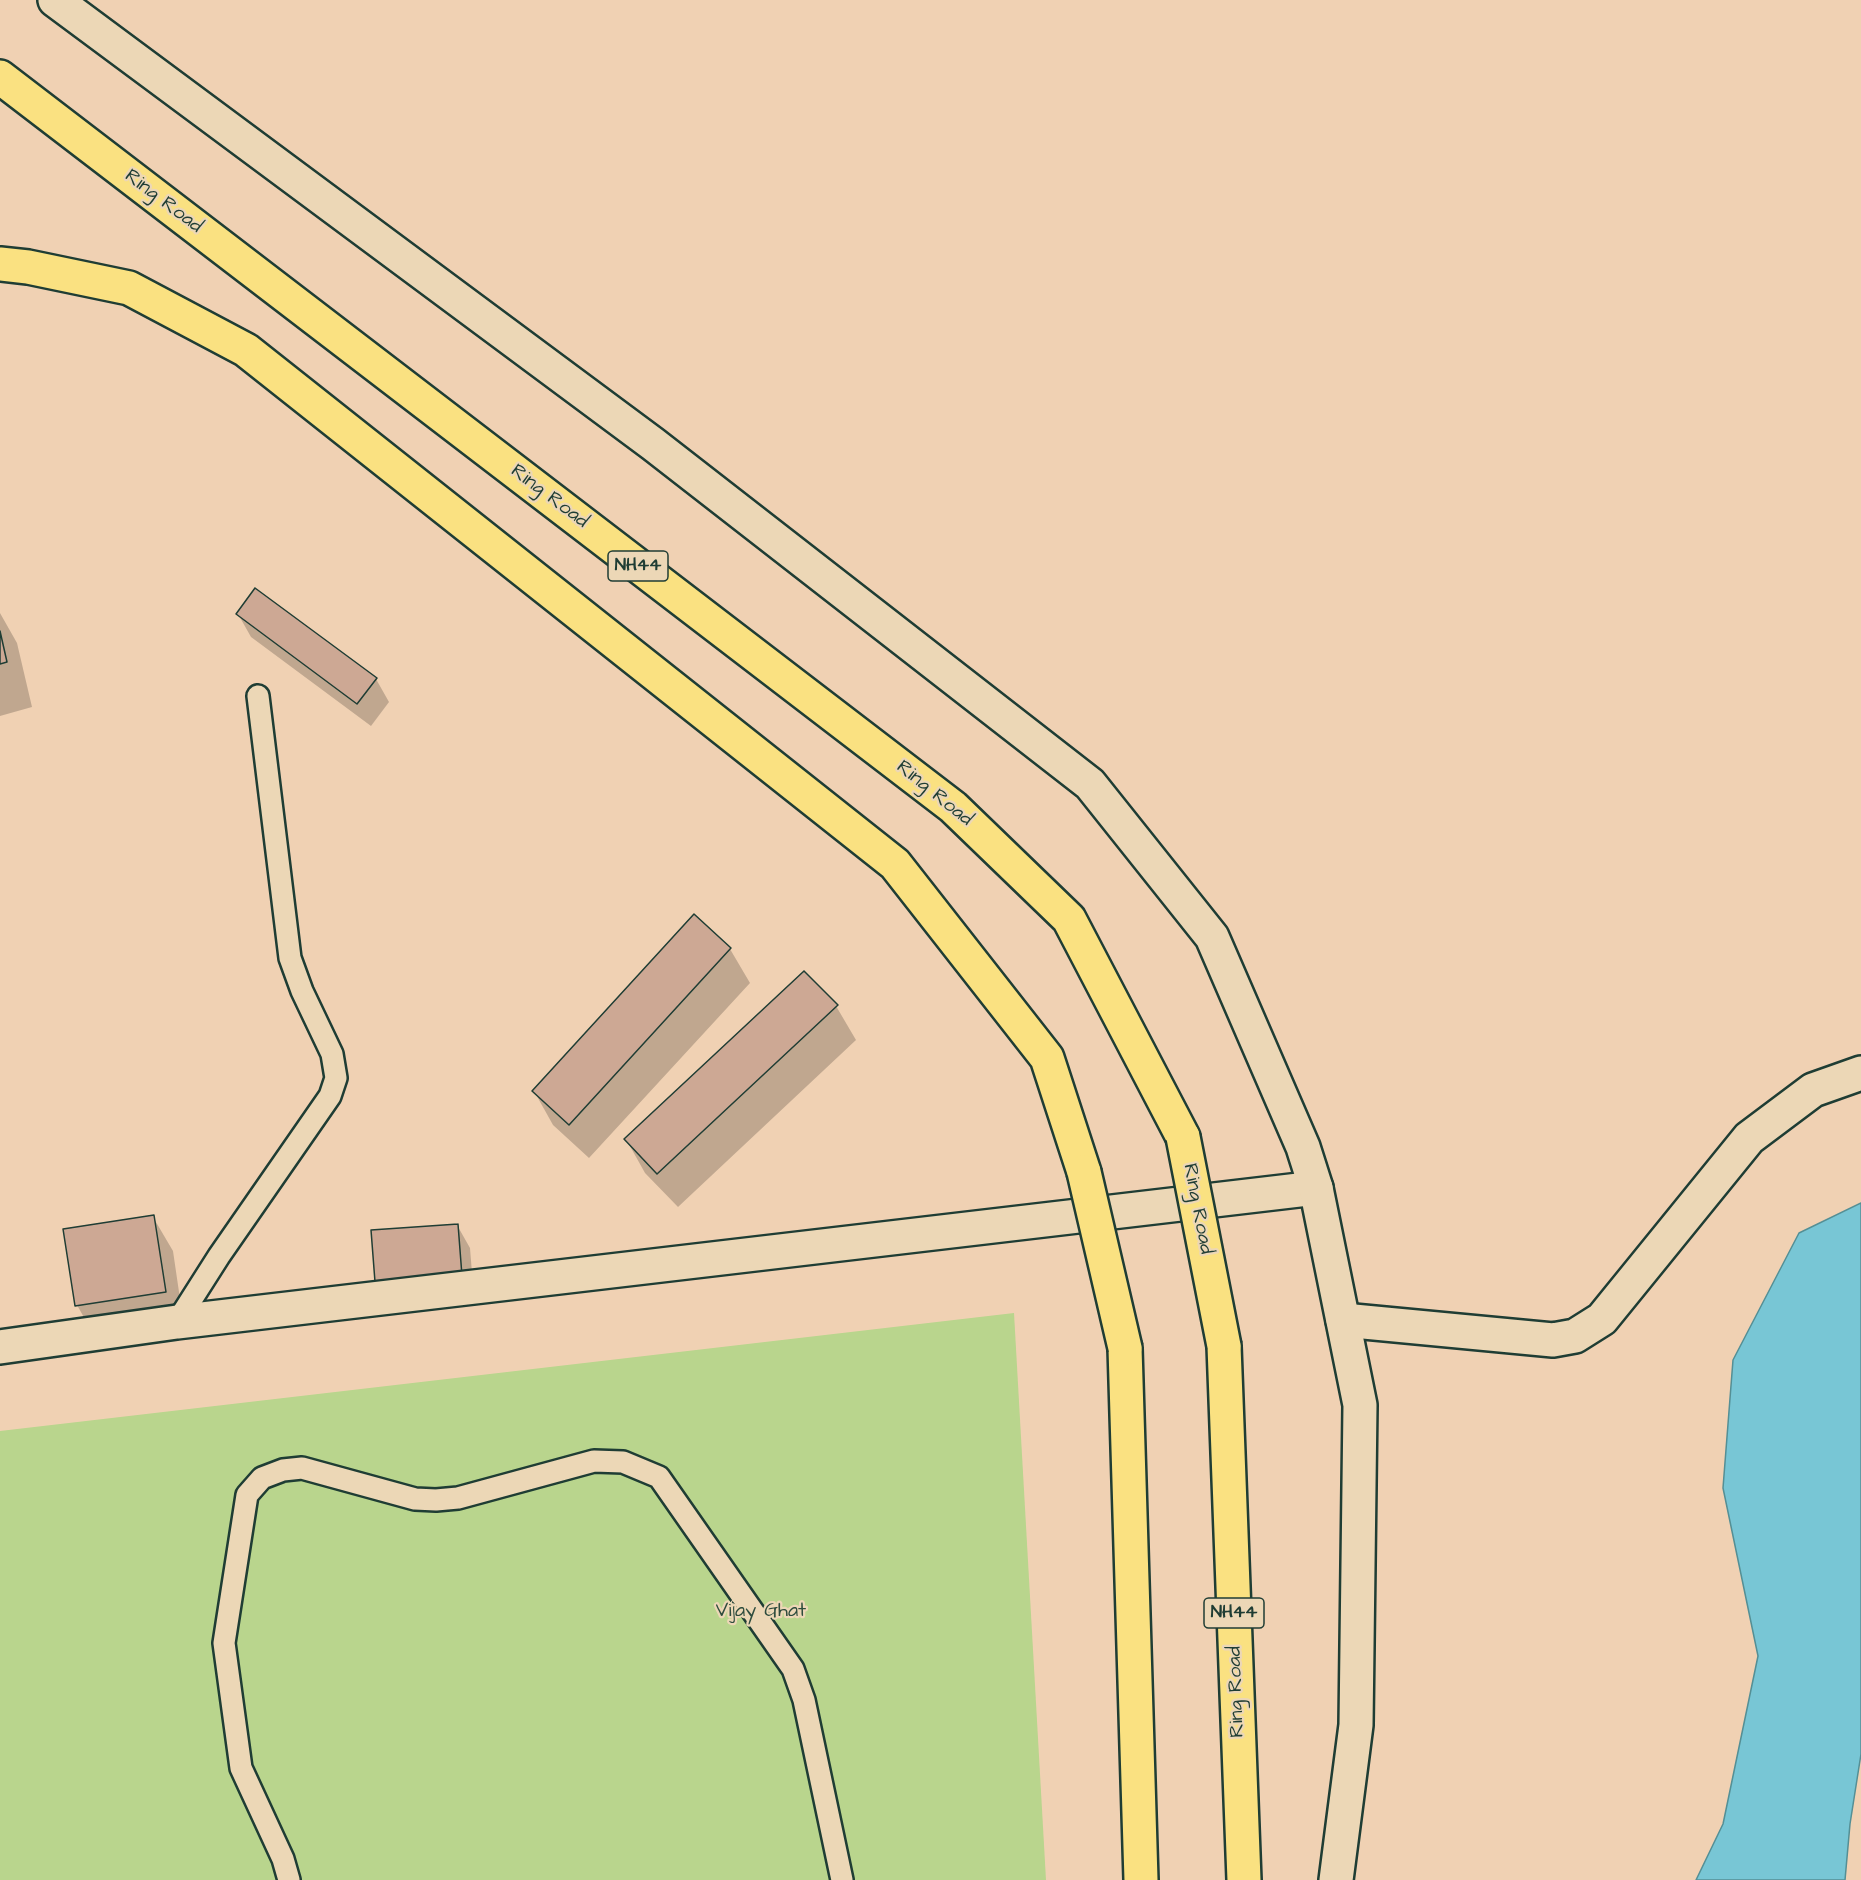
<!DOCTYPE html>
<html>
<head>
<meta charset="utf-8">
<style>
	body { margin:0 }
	canvas { display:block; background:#f0d1b3 }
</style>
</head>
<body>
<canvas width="1861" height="1880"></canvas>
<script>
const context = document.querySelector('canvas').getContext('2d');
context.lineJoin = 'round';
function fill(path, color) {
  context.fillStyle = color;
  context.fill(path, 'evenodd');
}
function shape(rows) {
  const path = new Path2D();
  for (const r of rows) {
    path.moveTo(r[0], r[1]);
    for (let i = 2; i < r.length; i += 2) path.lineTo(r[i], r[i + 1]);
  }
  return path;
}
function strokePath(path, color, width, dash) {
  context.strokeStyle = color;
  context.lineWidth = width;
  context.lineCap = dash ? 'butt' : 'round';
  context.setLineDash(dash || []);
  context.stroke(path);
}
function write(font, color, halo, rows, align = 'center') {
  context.font = font + ' "Architects Daughter",sans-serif';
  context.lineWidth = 4.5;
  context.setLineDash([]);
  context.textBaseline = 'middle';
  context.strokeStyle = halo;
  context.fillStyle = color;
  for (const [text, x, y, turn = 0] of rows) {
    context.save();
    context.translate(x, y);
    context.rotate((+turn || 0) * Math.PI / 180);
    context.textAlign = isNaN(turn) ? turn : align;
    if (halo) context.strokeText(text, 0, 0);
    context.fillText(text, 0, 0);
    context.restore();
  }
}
const green = shape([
	[1014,1313,1046,1880,0,1880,0,1431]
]);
const water = shape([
	[1861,1203,1861,1754,1850,1824,1845,1880,1696,1880,1723,1824,1758,1656,1723,1488,1733,1360,1799,1233,1861,1203]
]);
const shadow = shape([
	[0,613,17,643,32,707,0,716],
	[238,614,376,679,389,702,371,726,251,637],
	[694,916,730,949,750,983,589,1158,553,1125,534,1091],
	[836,1006,856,1040,678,1207,645,1173,626,1139],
	[153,1217,173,1251,184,1326,96,1339,77,1305],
	[457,1225,470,1248,474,1298,377,1282]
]);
const building = shape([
	[255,588,377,678,357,704,236,614,255,588],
	[0,631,7,662,0,664,0,631],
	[694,914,731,948,569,1125,532,1091,694,914],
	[804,971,838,1005,657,1174,624,1139,804,971],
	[154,1215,166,1292,75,1306,63,1229,154,1215],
	[458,1224,462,1276,375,1282,371,1230,458,1224]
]);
const lane = shape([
	[177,1322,219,1256,330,1096,336,1078,332,1054,302,991,290,958,258,696],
	[289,1880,283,1859,241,1768,224,1643,247,1495,262,1478,283,1470,302,1468,415,1499,436,1500,458,1498,594,1461,623,1462,659,1477,793,1669,804,1700,842,1880]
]);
const street = shape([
	[1343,1320,1553,1340,1575,1336,1602,1319,1749,1138,1813,1090,1861,1073],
	[0,1347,177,1322,1316,1188]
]);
const secondary = shape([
	[55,0,653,444,1090,784,1212,937,1303,1147,1316,1188,1360,1405,1356,1725,1336,1880]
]);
const highway = shape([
	[0,77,953,807,1069,919,1183,1137],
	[0,264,28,267,129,288,246,350,895,864,1047,1058,1084,1172],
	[1224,1346,1244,1880],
	[1125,1348,1141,1880]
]);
const highwayBridge = shape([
	[1183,1137,1224,1346],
	[1084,1172,1125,1348]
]);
const shields = [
	[638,566,60],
	[1234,1613,60]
];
const shieldNames = [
	["NH44",638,566],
	["NH44",1234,1613]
];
const streetNames = [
	["Ring Road",163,202,37],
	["Ring Road",549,497,37],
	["Ring Road",934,794,39],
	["Ring Road",1197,1209,79],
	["Ring Road",1237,1692,-92]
];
const parkNames = [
	["Vijay Ghat",761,1612]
];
fill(green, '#b9d58d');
fill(water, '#78c6d5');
strokePath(water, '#548f95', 1.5);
fill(shadow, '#0003');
fill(building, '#cda894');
strokePath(building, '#1f3d34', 1.5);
strokePath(lane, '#1f3d34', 26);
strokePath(street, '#1f3d34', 38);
strokePath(secondary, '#1f3d34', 38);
strokePath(highway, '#1f3d34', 38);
strokePath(lane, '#ecd7b6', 21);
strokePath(street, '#ecd7b6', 33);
strokePath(secondary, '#ecd7b6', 33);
strokePath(highway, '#fae181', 33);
strokePath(highwayBridge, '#1f3d34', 38, []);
strokePath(highwayBridge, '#fae181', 33);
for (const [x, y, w] of shields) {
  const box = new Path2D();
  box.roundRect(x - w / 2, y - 15, w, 30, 4.5);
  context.fillStyle = '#ecd7b6';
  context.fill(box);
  strokePath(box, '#1f3d34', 1.5);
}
write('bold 18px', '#1f3d34', null, shieldNames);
write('20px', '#1f3d34', '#ecd7b6', streetNames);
write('20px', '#2e4c3d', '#ecd7b6', parkNames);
</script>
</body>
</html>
